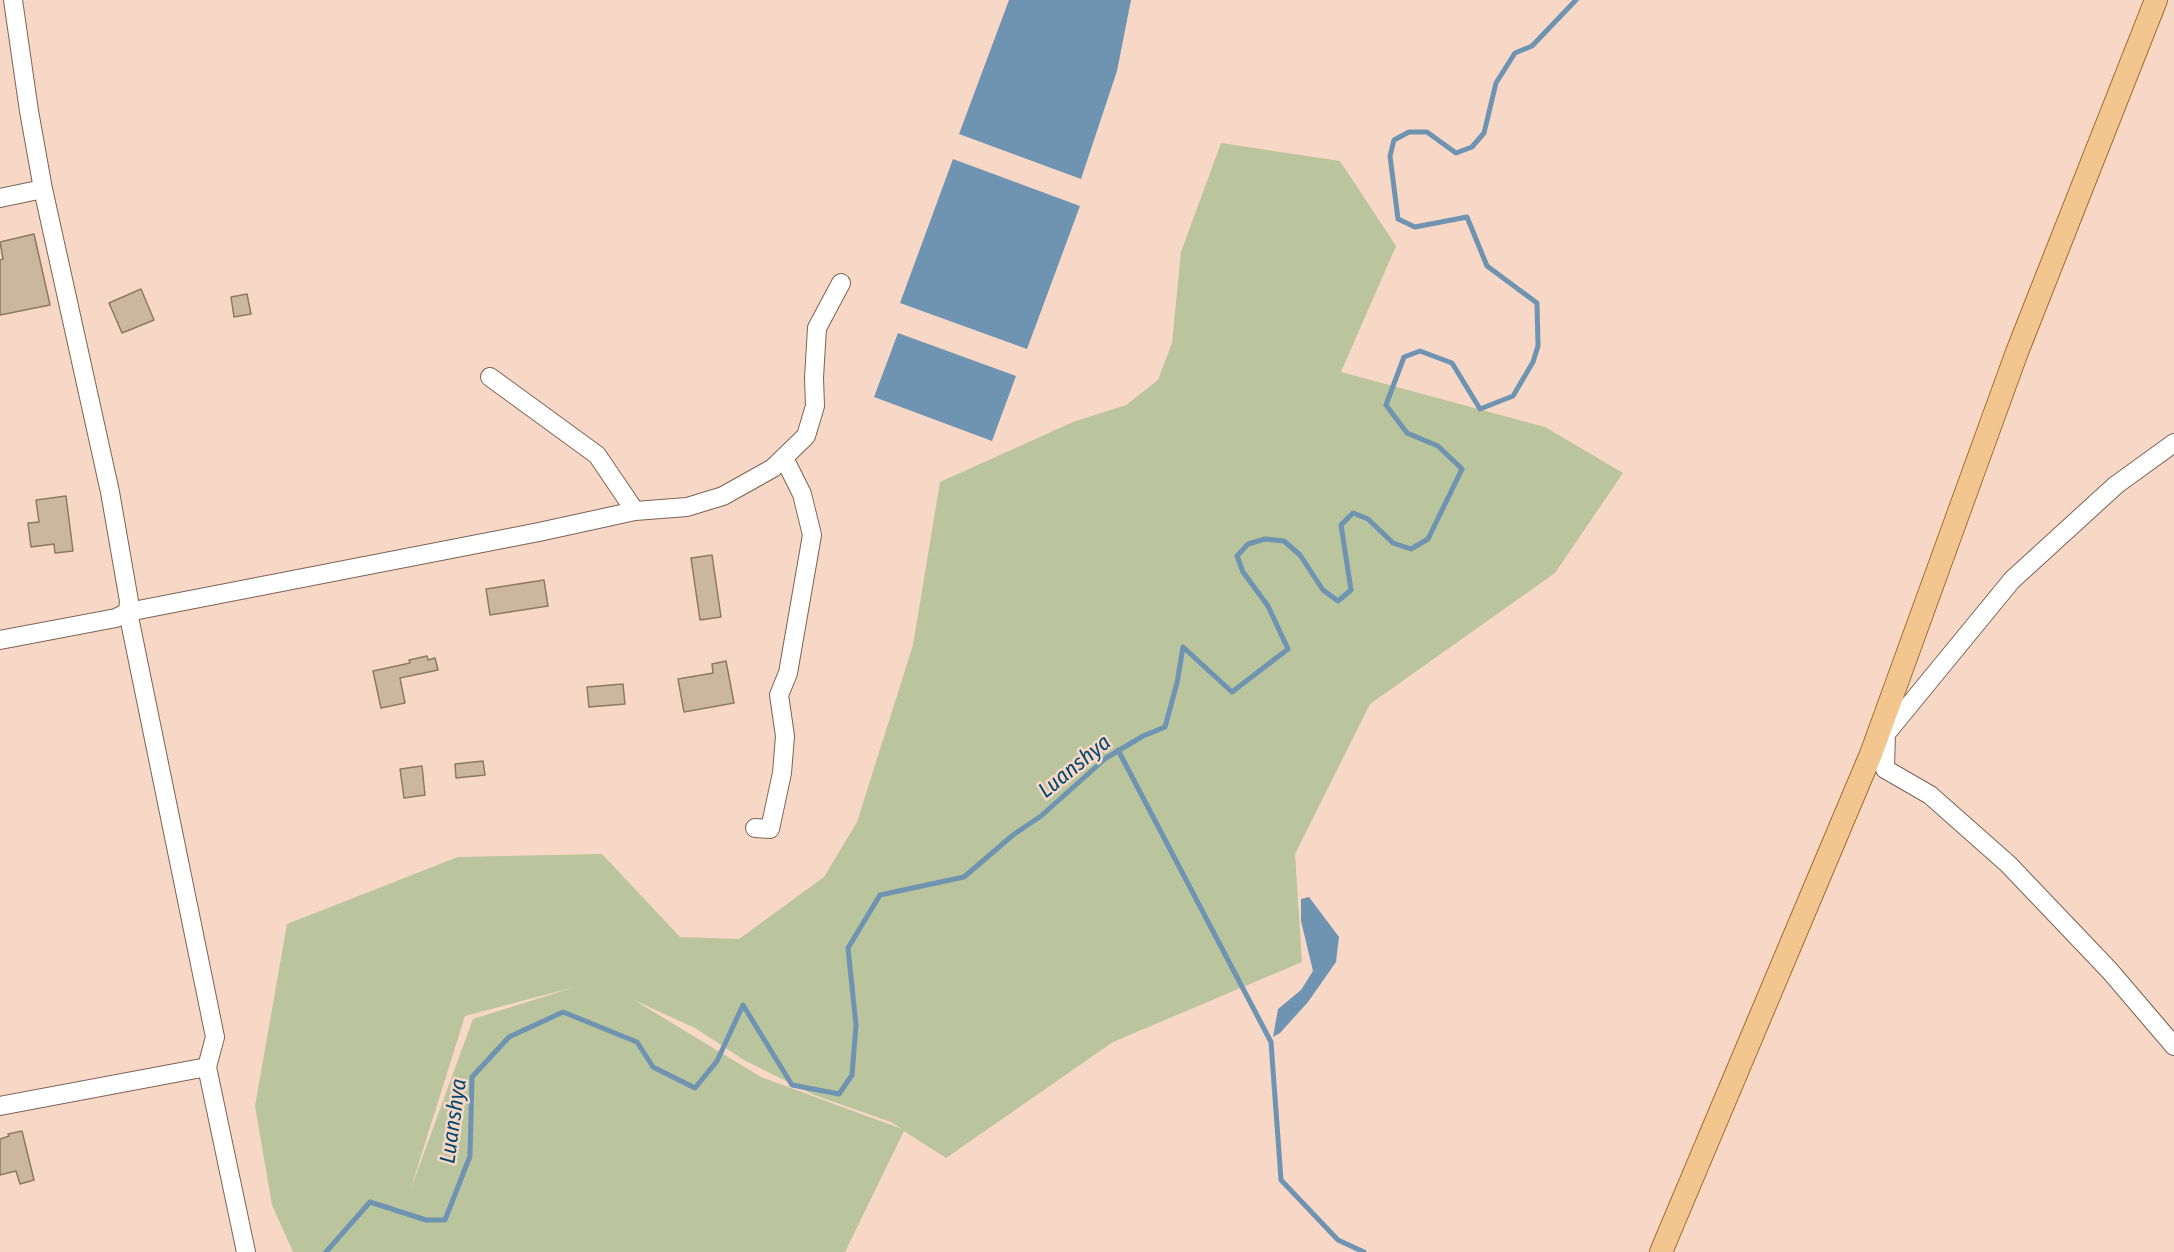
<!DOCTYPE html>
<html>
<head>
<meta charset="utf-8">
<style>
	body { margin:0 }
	canvas { display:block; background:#f7d8c6 }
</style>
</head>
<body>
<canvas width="2174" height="1252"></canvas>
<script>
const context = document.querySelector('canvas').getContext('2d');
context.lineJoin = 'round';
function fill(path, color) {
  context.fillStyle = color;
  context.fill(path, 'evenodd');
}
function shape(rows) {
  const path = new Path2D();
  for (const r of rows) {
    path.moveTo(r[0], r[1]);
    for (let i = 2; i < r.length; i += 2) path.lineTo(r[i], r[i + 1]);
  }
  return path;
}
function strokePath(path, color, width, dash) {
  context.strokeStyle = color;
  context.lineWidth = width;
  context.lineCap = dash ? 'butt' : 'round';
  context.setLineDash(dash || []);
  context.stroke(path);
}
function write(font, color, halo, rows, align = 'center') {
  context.font = font + ' "Fira Sans Condensed",sans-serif';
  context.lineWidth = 5;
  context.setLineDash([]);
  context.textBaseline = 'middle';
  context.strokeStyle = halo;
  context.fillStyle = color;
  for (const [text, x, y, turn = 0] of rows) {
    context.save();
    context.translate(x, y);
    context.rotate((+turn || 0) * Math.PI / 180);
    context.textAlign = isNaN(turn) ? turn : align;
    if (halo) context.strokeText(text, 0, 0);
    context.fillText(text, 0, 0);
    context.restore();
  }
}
const green = shape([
	[1221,143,1340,161,1396,246,1341,372,1545,427,1623,473,1555,573,1370,704,1295,854,1302,962,1113,1042,946,1158,904,1131,845,1252,293,1252,272,1205,255,1106,287,924,458,857,602,854,680,937,739,939,824,877,857,822,913,645,940,482,1073,422,1126,405,1158,380,1172,343,1181,252],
	[575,987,473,1019,410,1191,465,1016],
	[634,1000,695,1028,744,1060,814,1095,891,1122,902,1129,761,1077]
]);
const water = shape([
	[1009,0,1131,0,1117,71,1081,179,959,134],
	[953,159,1080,206,1027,349,900,303],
	[898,333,1016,376,992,441,874,397],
	[1309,897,1339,937,1336,962,1308,1002,1280,1033,1273,1037,1278,1009,1301,990,1313,971,1301,921,1301,899]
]);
const stream = shape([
	[1118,750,1271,1042,1281,1180,1338,1240,1364,1252],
	[326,1252,370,1202,426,1220,445,1220,470,1156,472,1077,509,1037,563,1012,637,1042,653,1067,695,1088,717,1061,743,1005,792,1085,839,1094,852,1075,856,1025,848,948,880,895,964,877,1013,835,1041,816,1106,758,1143,736,1165,727,1177,683,1183,647,1232,692,1288,649,1268,606,1243,572,1237,556,1248,544,1265,539,1284,541,1300,555,1323,590,1338,601,1351,590,1341,525,1353,513,1368,519,1393,543,1411,549,1428,539,1462,469,1438,446,1407,433,1386,405,1404,357,1420,351,1452,363,1480,409,1513,396,1533,362,1538,346,1537,303,1487,266,1467,217,1415,227,1398,219,1390,156,1394,140,1409,132,1427,132,1456,153,1472,147,1484,133,1496,83,1515,53,1532,46,1576,0]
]);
const building = shape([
	[34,234,50,305,0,315,0,260,3,259,0,242,34,234],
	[141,289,154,320,122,333,109,303,141,289],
	[247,294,251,314,234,317,231,297,247,294],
	[66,496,73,551,55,553,54,544,31,547,28,523,39,522,36,500,66,496],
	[712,555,721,617,700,620,691,558,712,555],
	[544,580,548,606,490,615,486,589,544,580],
	[427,656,428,660,435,658,438,670,400,678,405,703,381,708,373,671,410,663,409,660,427,656],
	[726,661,734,703,684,712,678,679,713,673,712,664,726,661],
	[623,684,625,704,589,707,587,687,623,684],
	[483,761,485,775,456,778,455,764,483,761],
	[422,766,425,795,404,798,400,769,422,766],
	[22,1131,34,1180,20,1184,16,1171,0,1175,0,1139,9,1136,8,1134,22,1131]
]);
const minor = shape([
	[0,198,43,189],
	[490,377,597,455,635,511],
	[0,640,116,618,128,612,129,601,110,492,43,189,29,111,13,0],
	[1886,732,1885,769,1930,795,2008,864,2110,971,2174,1046],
	[1880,741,2012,580,2116,485,2174,443],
	[755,828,770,829,782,773,785,736,779,695,788,673,812,535,802,494,784,458],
	[207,1067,246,1252],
	[0,1106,207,1067,215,1037,128,612,539,532,635,511,687,507,723,496,773,468,806,436,815,406,814,378,817,328,841,283]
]);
const major = shape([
	[1661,1252,1871,754,2017,352,2156,0]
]);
const waterNames = [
	["Luanshya",1075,767,-39],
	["Luanshya",454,1121,-82]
];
fill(green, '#bac49d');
fill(water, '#6f94b2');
strokePath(stream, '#6f94b2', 5);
fill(building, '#cbb79e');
strokePath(building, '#8c7a62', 1.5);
strokePath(minor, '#7d6354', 20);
strokePath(major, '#a36e31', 24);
strokePath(minor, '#fff', 18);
strokePath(major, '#f4c68f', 22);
write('italic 22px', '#01476f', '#f7d8c6', waterNames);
</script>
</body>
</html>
